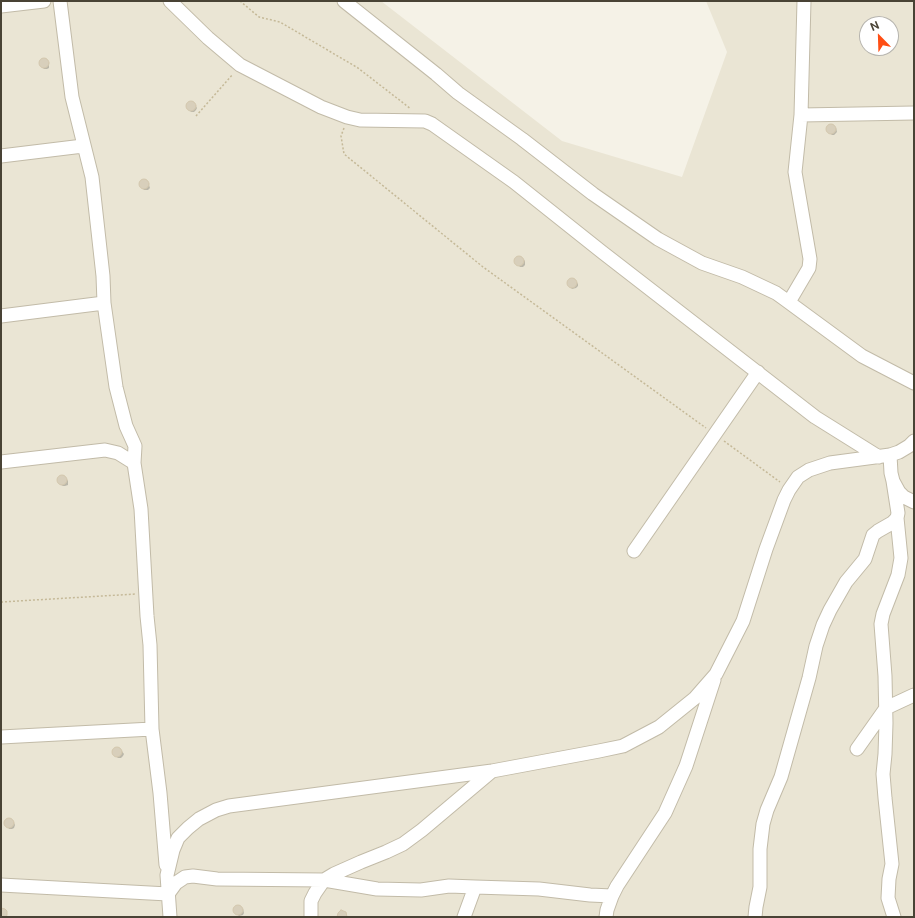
<!DOCTYPE html>
<html>
<head>
<meta charset="utf-8">
<style>
	body { margin:0 }
	#map { position:relative; width:915px; height:918px; overflow:hidden; background:#f5f2e7; font-family:"Public Sans",sans-serif }
	canvas { display:block }
	.frame { position:absolute; inset:0; border:2px solid #494335; pointer-events:none }
	.north { position:absolute; left:859px; top:16px; width:40px; height:40px; box-sizing:border-box; background:#fff; border:1px solid #b6b4ae; border-radius:50%; rotate:337deg; font-size:11px; font-weight:700; line-height:16px; text-align:center; color:#494335 }
	.north::after { content:''; display:block; margin:auto; width:14px; height:18px; background:#ff4e14; clip-path:polygon(50% 0,100% 100%,50% 72%,0 100%) }
</style>
</head>
<body>
<div id="map">
<canvas width="915" height="918"></canvas>
<div class="frame"></div>
<div class="north">N</div>
</div>
<script>
const context = document.querySelector('canvas').getContext('2d');
context.lineJoin = 'round';
function fill(path, color) {
  context.fillStyle = color;
  context.fill(path, 'evenodd');
}
function shape(rows) {
  const path = new Path2D();
  for (const r of rows) {
    if (r.length === 3) {
      path.moveTo(r[0] + r[2], r[1]);
      path.arc(r[0], r[1], r[2], 0, 2 * Math.PI);
      continue;
    }
    path.moveTo(r[0], r[1]);
    for (let i = 2; i < r.length; i += 2) path.lineTo(r[i], r[i + 1]);
  }
  return path;
}
function strokePath(path, color, width, dash) {
  context.strokeStyle = color;
  context.lineWidth = width;
  context.lineCap = dash ? 'butt' : 'round';
  context.setLineDash(dash || []);
  context.stroke(path);
}
const residential = shape([
	[1,1,381,1,562,141,682,177,727,52,706,1,914,1,914,917,1,917],
	[867,24,891,24,891,48,867,48]
]);
const shadow = shape([
	[43,59,46,59,49,64,49,68,47,69,44,69,40,65,40,61],
	[190,102,193,102,197,108,196,110,194,112,191,112,187,107,187,104],
	[829,125,832,125,836,128,837,132,834,135,832,135,827,130,827,127],
	[141,181,146,181,149,185,150,188,148,190,144,190,140,185,140,183],
	[519,257,521,257,525,261,525,265,523,267,520,267,515,261,516,259],
	[570,279,574,279,578,284,578,286,576,288,572,289,568,284,568,281],
	[60,477,64,477,66,478,68,481,68,485,65,486,63,486,58,483,58,479],
	[115,748,120,748,121,750,124,754,123,756,121,758,118,758,113,753,114,750],
	[7,820,11,820,13,821,15,825,14,828,12,829,9,829,8,827,5,824,5,821],
	[236,906,239,906,243,909,244,913,243,915,239,916,234,911,234,908]
]);
const building = shape([
	[44,63,5],
	[191,106,5],
	[831,129,5],
	[144,184,5],
	[519,261,5],
	[572,283,5],
	[62,480,5],
	[117,752,5],
	[9,823,5],
	[238,910,5],
	[1,908,5,909,7,911,7,915,6,917,1,917,1,908],
	[341,910,346,912,347,917,337,917,338,913,341,910]
]);
const path = shape([
	[240,1,259,17,280,22,358,68,411,109],
	[196,116,233,74],
	[344,128,341,136,344,154,483,267,706,428],
	[724,441,780,482],
	[1,602,136,594]
]);
const minor = shape([
	[170,1,208,38,240,65,321,107,347,117,360,120,425,121,432,124,514,182,602,252,815,417,879,457],
	[344,1,436,74,458,93,522,139,593,194,658,239,702,263,742,277,776,293,783,298,862,356,914,383],
	[1,6,44,1],
	[801,115,914,113],
	[1,156,83,146],
	[789,302,809,268,810,259,795,172,801,115,804,1],
	[1,316,104,303],
	[890,455,891,473,893,481,899,492,904,497,914,502],
	[1,462,105,450,118,453,134,463],
	[634,551,758,372],
	[152,729,160,793,166,865],
	[1,737,152,729,150,645,147,616,141,509,134,463,135,446,126,426,116,387,104,303,103,276,92,177,72,97,60,1],
	[857,749,886,708,914,695],
	[1,885,168,894,176,883,185,877,193,876,217,879,324,880,377,889,421,890,449,886,475,887,539,889,590,895,612,896],
	[170,917,167,875,173,850,178,838,188,828,199,819,216,810,229,806,492,771,599,751,623,746,659,727,695,698,716,674,743,621,766,549,784,500,789,490,798,477,809,470,830,463,890,455,899,452,909,446,914,441],
	[311,917,311,901,315,893,324,880,334,874,361,862,386,852,403,844,422,830,492,771],
	[464,917,475,887],
	[606,917,607,910,612,896,617,886,665,813,686,766,714,680],
	[755,917,756,907,760,887,760,849,763,824,767,810,781,777,809,678,816,646,823,625,830,610,846,582,865,559,873,535,878,531,892,523,897,518,898,513,893,481],
	[894,917,888,898,889,879,892,864,885,798,883,774,885,754,886,723,885,676,881,624,883,614,898,575,901,558,897,518]
]);
fill(residential, '#eae5d4');
fill(shadow, '#0003');
fill(building, '#d8cfbb');
strokePath(building, '#d4c8ae', 1);
strokePath(minor, '#c2bba8', 15);
strokePath(path, '#c5b998', 1.5, [2, 2]);
strokePath(minor, '#fff', 13);
</script>
</body>
</html>
